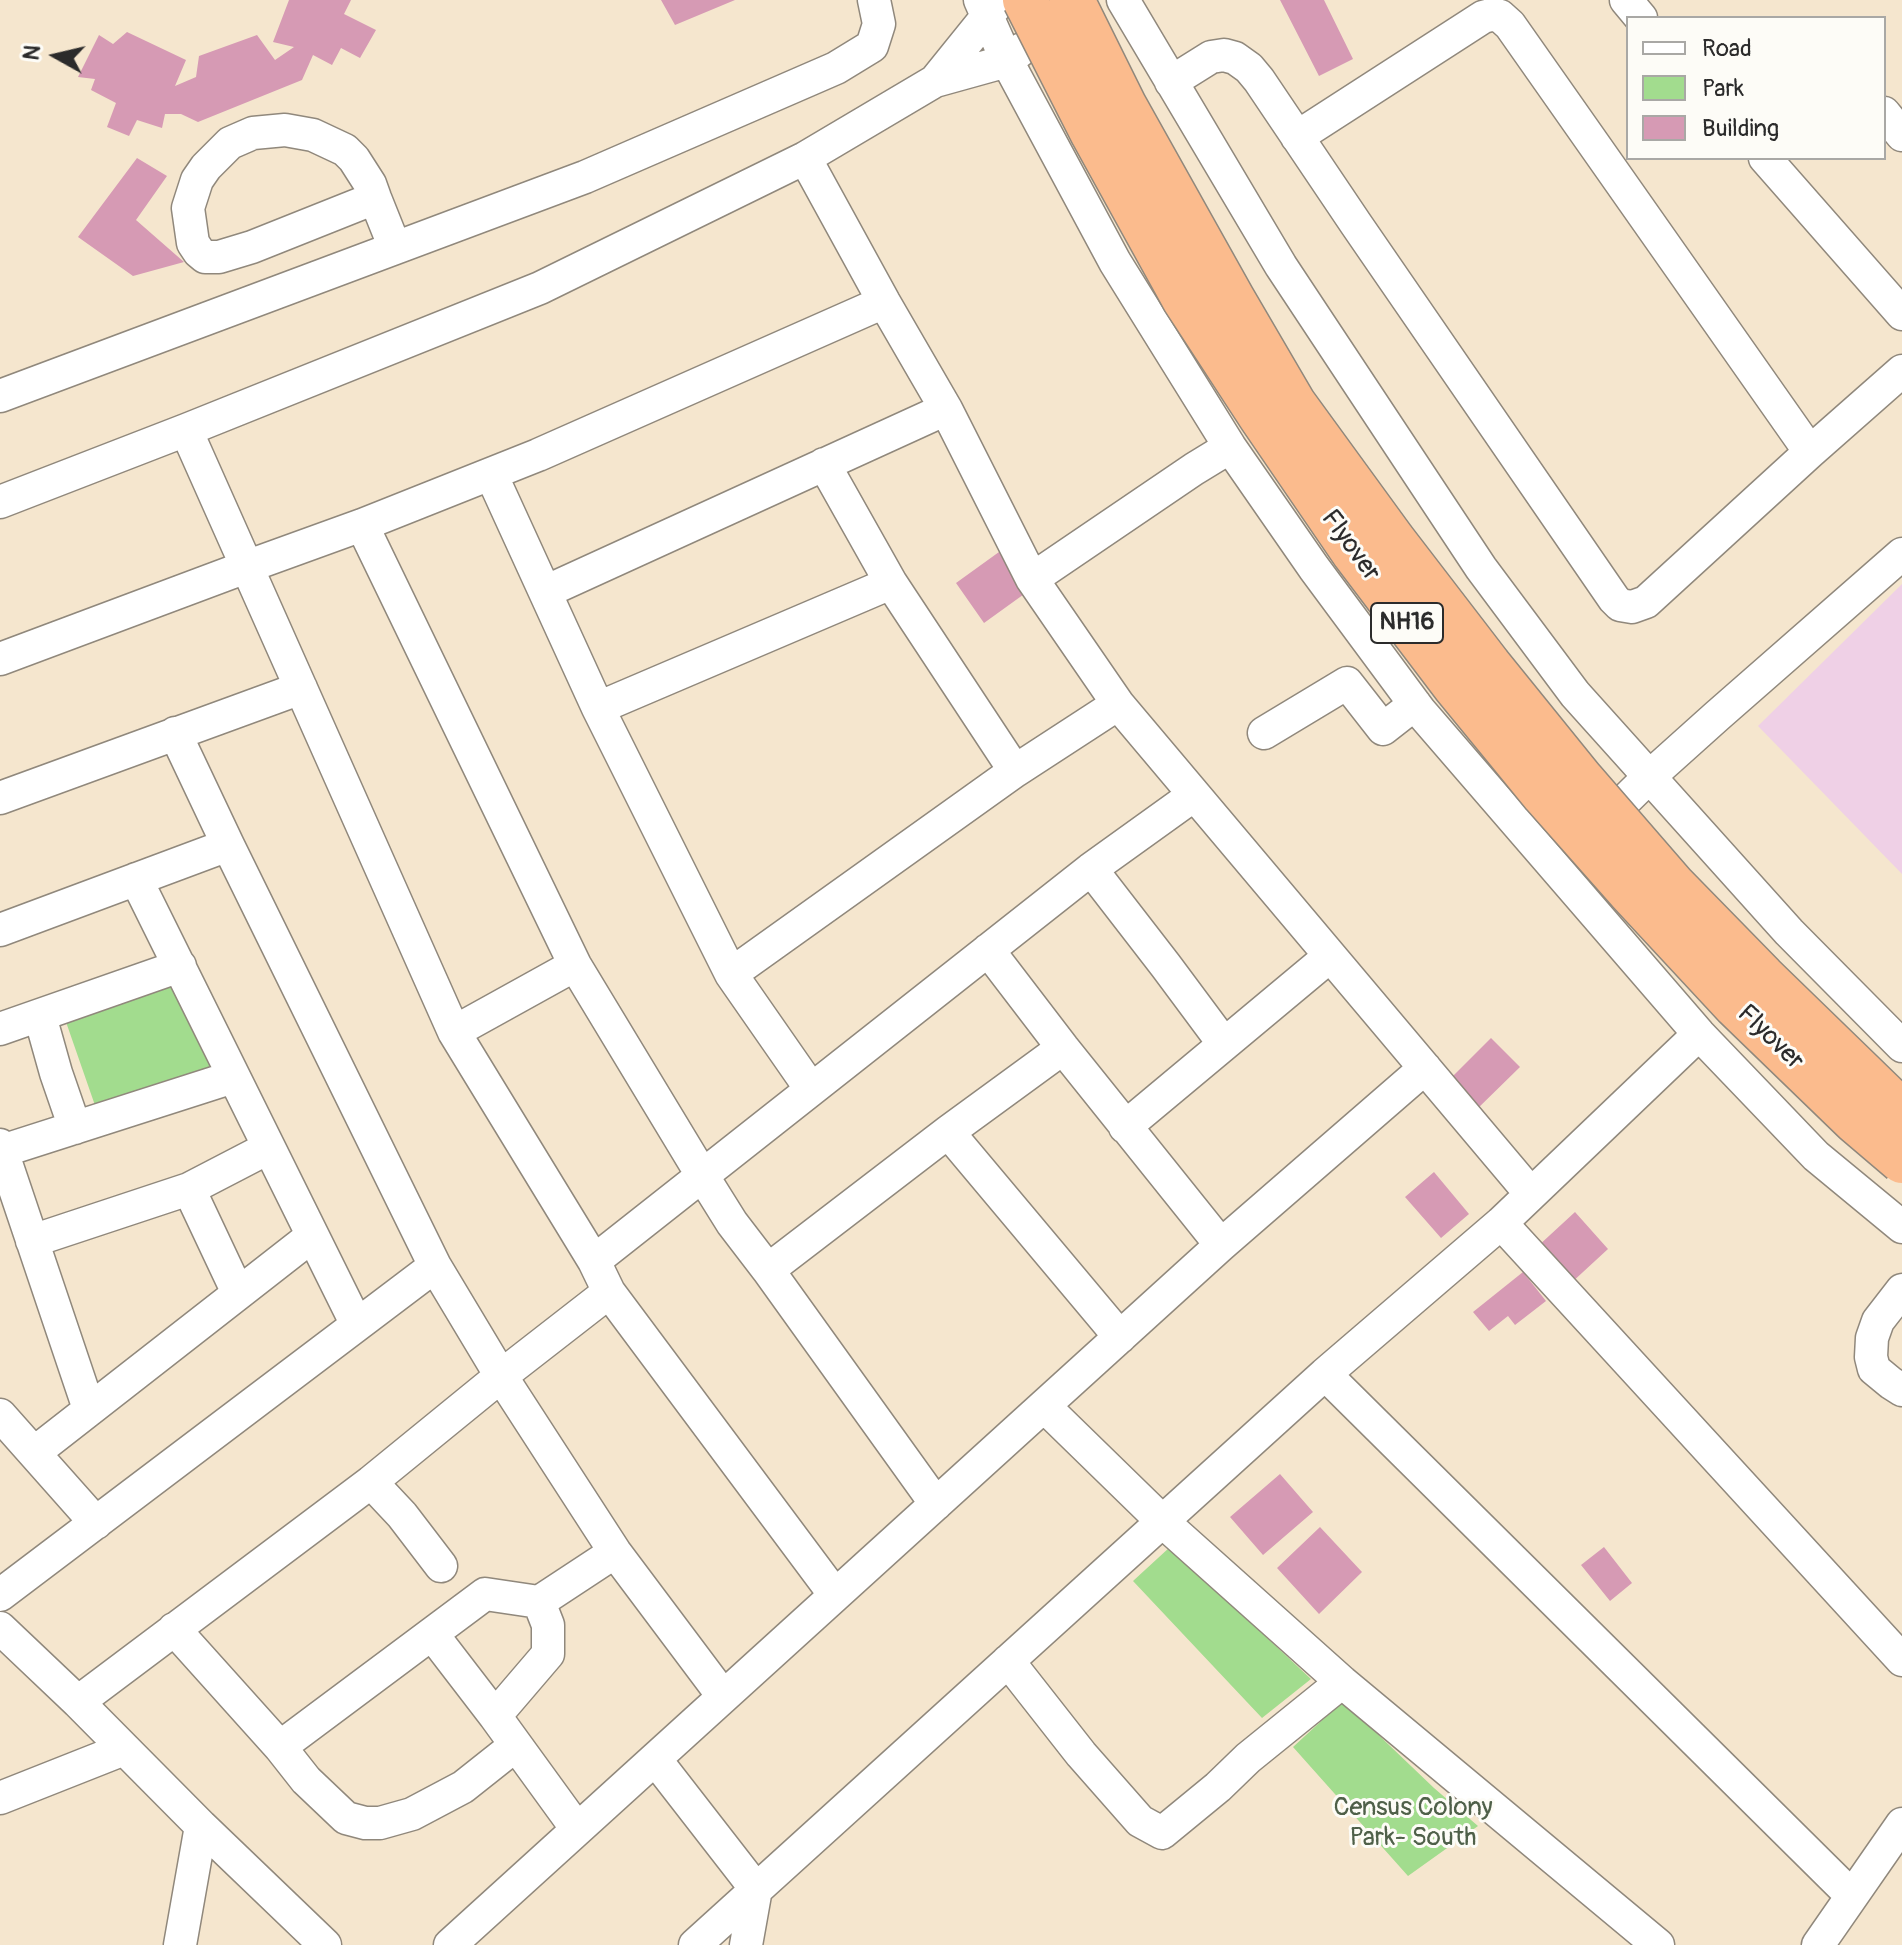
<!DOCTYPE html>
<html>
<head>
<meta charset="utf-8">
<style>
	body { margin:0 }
	#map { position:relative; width:1902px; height:1945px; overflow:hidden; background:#f5e6ce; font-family:Pangolin,sans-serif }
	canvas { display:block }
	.legend { position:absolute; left:1626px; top:16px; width:260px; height:144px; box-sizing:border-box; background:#fdfcf7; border:2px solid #a9a8a5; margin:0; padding:10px 14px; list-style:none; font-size:24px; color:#2b2b2b }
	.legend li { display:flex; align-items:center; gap:16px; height:40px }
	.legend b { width:40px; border:2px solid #a9a8a5 }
	.north { position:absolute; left:16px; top:16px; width:80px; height:80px; -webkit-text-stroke:6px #fdfcf7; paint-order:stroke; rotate:278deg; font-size:22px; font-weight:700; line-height:32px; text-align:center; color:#2b2b2b }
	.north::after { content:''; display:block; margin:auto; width:28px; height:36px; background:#2b2b2b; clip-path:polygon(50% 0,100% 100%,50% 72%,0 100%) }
</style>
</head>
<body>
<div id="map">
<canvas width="1902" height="1945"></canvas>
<ul class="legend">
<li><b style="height:10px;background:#fff"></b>Road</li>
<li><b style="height:22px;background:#a2dc8e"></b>Park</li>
<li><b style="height:22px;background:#d69ab4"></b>Building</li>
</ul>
<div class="north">N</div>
</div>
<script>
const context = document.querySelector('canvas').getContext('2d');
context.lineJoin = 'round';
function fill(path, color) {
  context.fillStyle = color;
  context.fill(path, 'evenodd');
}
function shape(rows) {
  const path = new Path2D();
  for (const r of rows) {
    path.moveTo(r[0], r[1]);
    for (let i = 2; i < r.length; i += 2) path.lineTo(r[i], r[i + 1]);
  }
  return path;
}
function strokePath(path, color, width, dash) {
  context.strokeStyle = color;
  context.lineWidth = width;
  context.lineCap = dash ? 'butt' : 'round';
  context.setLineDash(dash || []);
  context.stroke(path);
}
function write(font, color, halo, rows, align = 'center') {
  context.font = font + ' Pangolin,sans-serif';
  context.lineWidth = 6;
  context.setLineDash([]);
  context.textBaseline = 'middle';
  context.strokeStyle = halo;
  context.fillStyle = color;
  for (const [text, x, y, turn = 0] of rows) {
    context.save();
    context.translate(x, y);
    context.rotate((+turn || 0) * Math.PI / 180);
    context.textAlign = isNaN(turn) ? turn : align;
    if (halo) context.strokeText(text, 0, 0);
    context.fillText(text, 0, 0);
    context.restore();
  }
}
const built = shape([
	[1902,584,1902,874,1758,726]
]);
const green = shape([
	[178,979,219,1070,98,1114,66,1022],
	[1170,1547,1311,1679,1262,1718,1133,1581],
	[1343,1701,1434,1788,1478,1826,1408,1876,1293,1747]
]);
const building = shape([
	[289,0,351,0,344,14,376,30,360,58,341,48,332,65,313,55,302,80,198,122,181,114,165,114,162,128,137,120,129,136,107,127,116,103,91,90,95,79,78,77,99,35,113,44,127,32,186,60,175,86,196,77,199,56,257,35,275,60,294,47,273,42],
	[661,0,735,0,675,25],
	[1280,0,1324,0,1353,59,1319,76],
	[137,158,167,176,136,220,184,262,133,276,78,237],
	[999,552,1027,592,984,623,956,583],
	[1491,1038,1520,1067,1472,1114,1444,1085],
	[1434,1172,1469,1214,1441,1238,1405,1197],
	[1575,1212,1608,1249,1570,1284,1537,1247],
	[1523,1272,1546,1301,1515,1325,1508,1316,1489,1331,1473,1312],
	[1280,1474,1313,1512,1263,1555,1230,1517],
	[1320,1527,1362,1572,1319,1614,1277,1568],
	[1604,1547,1632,1583,1610,1601,1581,1565]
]);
const minor = shape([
	[980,0,1007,61,1115,262,1230,447,1314,568,1420,711,1699,1034,1816,1156,1902,1227],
	[1123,0,1281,266,1481,568,1575,694,1789,932,1902,1046],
	[1626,0,1641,18],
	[935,81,998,3],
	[1171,82,1211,57,1224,55,1235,58,1249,68,1259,80,1356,224,1614,599,1620,605,1632,607,1646,602,1810,452,1902,371],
	[1884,113,1902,135],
	[1297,137,1483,17,1494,14,1500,16,1510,25,1810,452],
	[805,158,884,302,946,409,1032,579,1118,704,1531,1194],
	[1765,158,1902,314],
	[375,198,252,247,219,257,205,257,199,252,193,243,188,208,197,180,206,167,230,143,253,133,285,130,313,135,345,150,354,159,370,184,375,198,395,248],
	[0,396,585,177,836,68,872,46,879,24,874,0],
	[186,430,454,1032,594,1261,609,1292,835,1595],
	[824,464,891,583],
	[491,474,598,708,891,583,1015,771],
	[0,502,186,430,540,288,805,158,935,81,1007,61,1022,49],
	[362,525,575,965,702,1175,732,1223,768,1270],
	[1032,579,1194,469,1230,447],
	[545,592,946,409],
	[0,659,246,567,362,525,538,455,884,302],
	[598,708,731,974,811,1089],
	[175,733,228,845,435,1266,501,1376,615,1552,723,1696],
	[1264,733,1347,683,1383,729,1415,704],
	[0,798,301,688],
	[1595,830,1649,777,1717,716,1902,554],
	[1091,869,1166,966,1224,1044],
	[136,879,357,1325],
	[0,930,228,845],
	[988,950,1063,1048,1221,1245],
	[731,974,1015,771,1118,704],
	[40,1016,56,1073,75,1128],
	[0,1029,180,966],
	[454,1032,575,965],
	[1125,1127,1330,956],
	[948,1132,1120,1337],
	[0,1145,89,1409],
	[2,1151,233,1077],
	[189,1189,238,1293],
	[1501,1223,1902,1660],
	[32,1241,189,1189,268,1148],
	[594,1261,1091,869,1194,795],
	[1902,1290,1878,1321,1872,1338,1871,1357,1874,1369,1891,1383,1902,1390],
	[1325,1374,1852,1896],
	[1044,1406,1162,1521,1342,1682,1658,1945],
	[0,1415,96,1523],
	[34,1453,312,1236],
	[371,1482,402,1515,441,1566],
	[936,1504,768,1270,948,1132,1063,1048],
	[0,1595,435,1266],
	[539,1602,548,1625,548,1654,495,1716,577,1829],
	[0,1628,78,1702,201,1826,325,1945],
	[174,1629,280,1747,306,1780,346,1818,365,1823,380,1823,412,1814,463,1787,516,1745],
	[432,1634,495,1716],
	[1008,1661,1081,1754,1140,1821,1162,1833,1218,1787,1248,1758,1342,1682],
	[78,1702,371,1482,501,1376,609,1292],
	[280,1747,485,1594,539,1602,615,1552],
	[655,1759,756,1889,746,1945],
	[0,1798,124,1749],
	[180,1945,201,1826],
	[450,1945,1221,1245,1425,1068],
	[695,1945,1325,1374,1501,1223,1699,1034],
	[1818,1945,1902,1824]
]);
const highwayBridge = shape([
	[1025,0,1093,134,1184,299,1261,417,1354,553,1454,685,1544,795,1629,891,1735,1005,1855,1121,1902,1161],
	[1072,0,1124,105,1232,298,1294,404,1393,540,1489,665,1582,780,1673,885,1763,977,1902,1112]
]);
const shields = [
	[1407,623,72]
];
const shieldNames = [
	["NH16",1407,623]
];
const streetNames = [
	["Flyover",1350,546,54],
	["Flyover",1770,1038,44]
];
const parkNames = [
	["Census Colony",1413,1808],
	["Park- South",1413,1838]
];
fill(built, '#efd0e6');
fill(green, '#a2dc8e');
fill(building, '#d69ab4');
strokePath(minor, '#90887c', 35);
strokePath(minor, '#fff', 32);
strokePath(highwayBridge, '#90887c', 47, []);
strokePath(highwayBridge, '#fbbb8d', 44);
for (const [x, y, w] of shields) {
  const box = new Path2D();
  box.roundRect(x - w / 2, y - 20, w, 40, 6);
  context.fillStyle = '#fdfcf7';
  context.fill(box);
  strokePath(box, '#2b2b2b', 2);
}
write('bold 24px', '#2b2b2b', null, shieldNames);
write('26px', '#2b2b2b', '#fdfcf7', streetNames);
write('26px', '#4f6049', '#fdfcf7', parkNames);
</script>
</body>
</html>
